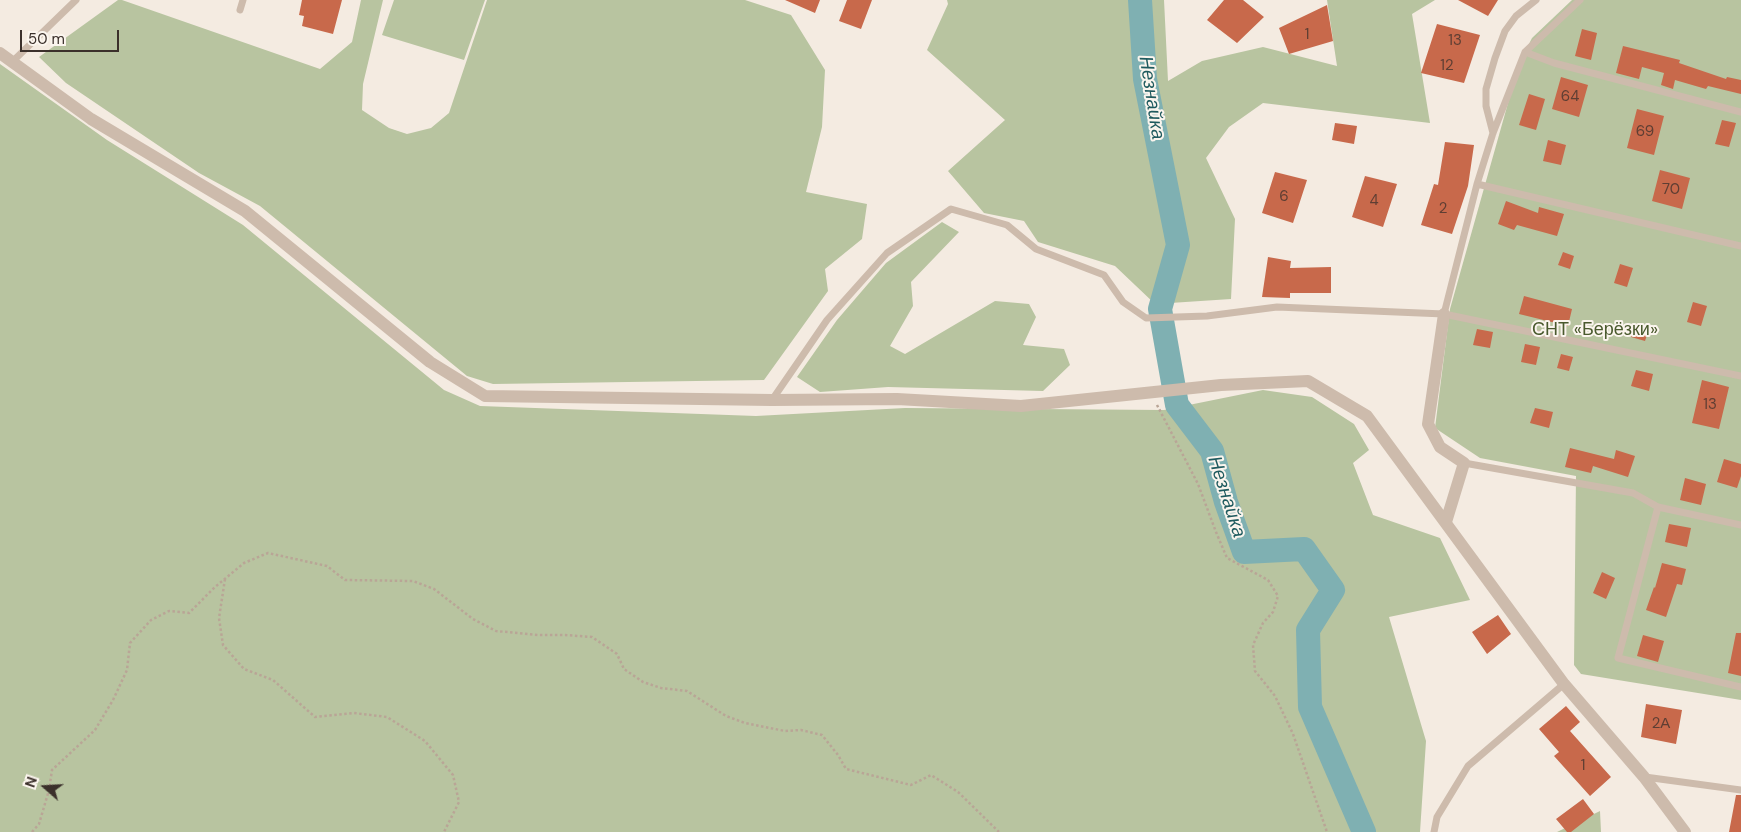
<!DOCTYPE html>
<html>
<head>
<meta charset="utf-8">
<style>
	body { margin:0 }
	#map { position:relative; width:1741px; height:832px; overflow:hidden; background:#f4ebe1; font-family:"DM Sans",sans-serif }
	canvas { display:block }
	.north { position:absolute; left:20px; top:762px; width:50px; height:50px; -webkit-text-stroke:4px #fbf5ee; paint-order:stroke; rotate:289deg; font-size:14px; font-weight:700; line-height:20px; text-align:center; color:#3b302b }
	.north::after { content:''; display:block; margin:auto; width:18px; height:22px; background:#3b302b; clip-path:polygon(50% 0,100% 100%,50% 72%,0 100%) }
	.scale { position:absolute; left:20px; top:30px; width:99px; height:22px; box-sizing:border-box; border:2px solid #3b302b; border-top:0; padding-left:6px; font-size:15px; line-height:18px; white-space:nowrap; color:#3b302b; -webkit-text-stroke:4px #fbf5ee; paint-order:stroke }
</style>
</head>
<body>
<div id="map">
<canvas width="1741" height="832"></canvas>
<div class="north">N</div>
<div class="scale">50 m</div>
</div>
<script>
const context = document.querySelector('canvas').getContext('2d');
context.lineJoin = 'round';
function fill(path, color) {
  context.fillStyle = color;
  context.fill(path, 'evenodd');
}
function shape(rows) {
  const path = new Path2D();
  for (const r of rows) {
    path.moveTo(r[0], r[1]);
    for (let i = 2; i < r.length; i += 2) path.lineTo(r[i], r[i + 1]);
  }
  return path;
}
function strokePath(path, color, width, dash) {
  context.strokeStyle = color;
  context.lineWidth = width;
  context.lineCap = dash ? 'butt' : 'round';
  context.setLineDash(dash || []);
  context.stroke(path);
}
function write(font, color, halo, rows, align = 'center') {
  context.font = font + ' "DM Sans",sans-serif';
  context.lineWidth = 4;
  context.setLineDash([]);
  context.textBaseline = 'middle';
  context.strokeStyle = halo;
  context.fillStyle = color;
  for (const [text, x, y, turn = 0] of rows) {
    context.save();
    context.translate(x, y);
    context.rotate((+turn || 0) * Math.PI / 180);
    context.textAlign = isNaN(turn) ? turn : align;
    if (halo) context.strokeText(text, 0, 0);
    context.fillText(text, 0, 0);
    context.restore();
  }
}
const green = shape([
	[118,0,122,0,320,69,352,42,361,0,383,0,363,84,362,110,389,128,407,134,431,128,449,113,487,0,745,0,791,15,825,70,822,127,806,192,867,204,862,239,825,269,828,291,764,380,493,384,467,376,260,206,199,173,66,83,39,57],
	[394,0,485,0,464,60,382,35],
	[947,0,1164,0,1168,81,1202,61,1263,47,1337,66,1327,0,1435,0,1412,14,1430,123,1263,103,1229,127,1206,158,1235,219,1231,299,1155,304,1115,266,1038,242,1024,221,984,213,948,171,1005,120,927,50,948,4],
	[1572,0,1741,0,1741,700,1581,674,1574,665,1576,476,1480,458,1435,428,1450,309,1519,64,1532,38],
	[0,64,107,140,243,225,444,390,480,406,756,416,905,408,1164,410,1263,390,1312,397,1354,424,1369,450,1353,463,1373,515,1440,538,1470,600,1389,617,1426,741,1420,832,0,832],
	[942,222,959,232,911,282,913,306,890,346,905,354,995,301,1029,304,1036,317,1023,345,1064,349,1070,365,1043,391,888,387,820,392,797,377,837,320,886,263],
	[1600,811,1601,832,1557,832]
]);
const river = shape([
	[1140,0,1145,79,1178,245,1160,309,1177,405,1212,451,1226,502,1244,552,1304,549,1333,590,1308,630,1310,707,1364,832]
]);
const building = shape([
	[302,0,342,0,333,34,302,26,304,16,299,15],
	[785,0,820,0,815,13],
	[847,0,872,0,861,29,839,21],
	[1224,0,1243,0,1264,17,1237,43,1207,20],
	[1458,0,1498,0,1488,16],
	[1327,5,1333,41,1289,54,1279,28],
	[1437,24,1480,35,1464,83,1421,73],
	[1582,29,1597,33,1591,60,1575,56],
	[1623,46,1680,60,1679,63,1726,79,1727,77,1741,80,1741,94,1708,86,1706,89,1675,80,1673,89,1661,85,1664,73,1642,67,1639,79,1616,73],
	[1561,77,1588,85,1579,117,1552,109],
	[1529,94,1545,99,1536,130,1519,125],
	[1637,109,1664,116,1654,155,1627,148],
	[1722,120,1736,123,1729,147,1715,144],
	[1335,123,1357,126,1354,144,1332,140],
	[1548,140,1566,145,1561,165,1543,161],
	[1445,142,1474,145,1468,186,1452,234,1421,225,1434,184,1438,185],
	[1660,170,1690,178,1682,209,1652,201],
	[1275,172,1307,180,1293,223,1262,213],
	[1365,176,1397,184,1383,227,1352,217],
	[1506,201,1538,213,1539,207,1564,214,1557,236,1517,225,1514,230,1498,224],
	[1563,252,1574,256,1570,269,1558,265],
	[1268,257,1291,261,1290,268,1331,267,1331,293,1290,293,1290,298,1262,297],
	[1620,264,1633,268,1627,287,1614,283],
	[1524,296,1572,309,1568,326,1519,314],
	[1693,302,1707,306,1701,326,1687,322],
	[1634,324,1649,329,1645,341,1631,337],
	[1477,329,1493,332,1490,348,1473,345],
	[1525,344,1540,347,1536,365,1521,362],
	[1561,354,1573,357,1569,371,1557,368],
	[1636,370,1653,374,1649,391,1631,386],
	[1702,380,1729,387,1719,429,1692,423],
	[1535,408,1553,412,1549,428,1530,423],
	[1570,448,1614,459,1616,450,1635,456,1628,477,1593,466,1591,473,1565,467],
	[1724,459,1741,464,1741,476,1737,488,1717,482],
	[1685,478,1706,484,1701,505,1680,500],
	[1669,524,1691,528,1687,547,1665,542],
	[1662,563,1686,569,1682,585,1677,584,1666,617,1646,610,1654,587,1655,588],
	[1602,572,1615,578,1606,599,1593,593],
	[1498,615,1511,634,1487,654,1472,632],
	[1736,633,1741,633,1741,676,1728,673],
	[1643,635,1664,641,1658,662,1637,656],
	[1646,704,1682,710,1676,744,1641,737],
	[1566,706,1580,722,1570,731,1611,777,1590,796,1554,756,1559,752,1539,729],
	[1736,795,1741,795,1741,832,1729,832],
	[1583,799,1594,814,1571,832,1567,832,1556,819]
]);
const path = shape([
	[1157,405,1198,484,1216,532,1227,558,1268,580,1278,596,1273,612,1263,623,1253,645,1255,671,1275,696,1293,734,1327,832],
	[225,579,219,618,223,645,244,669,273,680,315,717,354,713,387,717,425,741,453,775,459,802,444,832],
	[32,832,39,824,49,790,52,770,95,730,113,700,127,670,130,643,151,620,169,611,189,613,215,587,244,563,268,553,327,566,345,580,413,581,434,589,473,619,496,631,538,635,565,635,592,637,617,654,624,669,643,682,661,688,687,691,726,716,745,723,785,731,801,730,822,735,838,755,846,769,911,785,931,775,958,792,999,832]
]);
const service = shape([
	[240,10,243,0],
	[1525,52,1554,63,1741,112],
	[12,62,76,0],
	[1493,133,1486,106,1486,89,1495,58,1505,31,1516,16,1536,0],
	[1477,184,1741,246],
	[1444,314,1477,184,1493,133,1525,52,1580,0],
	[772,400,827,320,887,253,951,209,1007,225,1036,249,1104,275,1123,302,1146,318,1207,316,1277,307,1444,314,1741,376],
	[1464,463,1633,493,1658,507,1741,525],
	[1658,507,1618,658,1741,687],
	[1645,777,1741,790],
	[1434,832,1437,817,1468,766,1564,684]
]);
const minor = shape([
	[0,53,91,119,245,211,430,362,485,396,772,400,897,399,1021,406,1221,385,1308,381,1367,416,1564,684,1644,777,1685,832],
	[1444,314,1428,424,1440,447,1464,463,1446,522]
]);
const numberNames = [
	["1",1307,35],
	["13",1455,41],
	["12",1447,66],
	["64",1570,97],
	["69",1645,132],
	["70",1671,190],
	["6",1284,197],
	["4",1374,201],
	["2",1443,209],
	["13",1710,405],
	["2А",1661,724],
	["1",1583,766]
];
const parkNames = [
	["СНТ «Берёзки»",1595,330]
];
const waterNames = [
	["Незнайка",1151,98,81],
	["Незнайка",1226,497,72]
];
fill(green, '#b8c4a0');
strokePath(river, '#7fb0b2', 24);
fill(building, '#c8694b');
strokePath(path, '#b9a596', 2.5, [2.5, 2.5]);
strokePath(service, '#cdbbac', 7);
strokePath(minor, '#cdbbac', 12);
write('15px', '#5e3e33', null, numberNames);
write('18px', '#4a5a2e', '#fbf5ee', parkNames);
write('italic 19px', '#1f5a5e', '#fbf5ee', waterNames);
</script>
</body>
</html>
